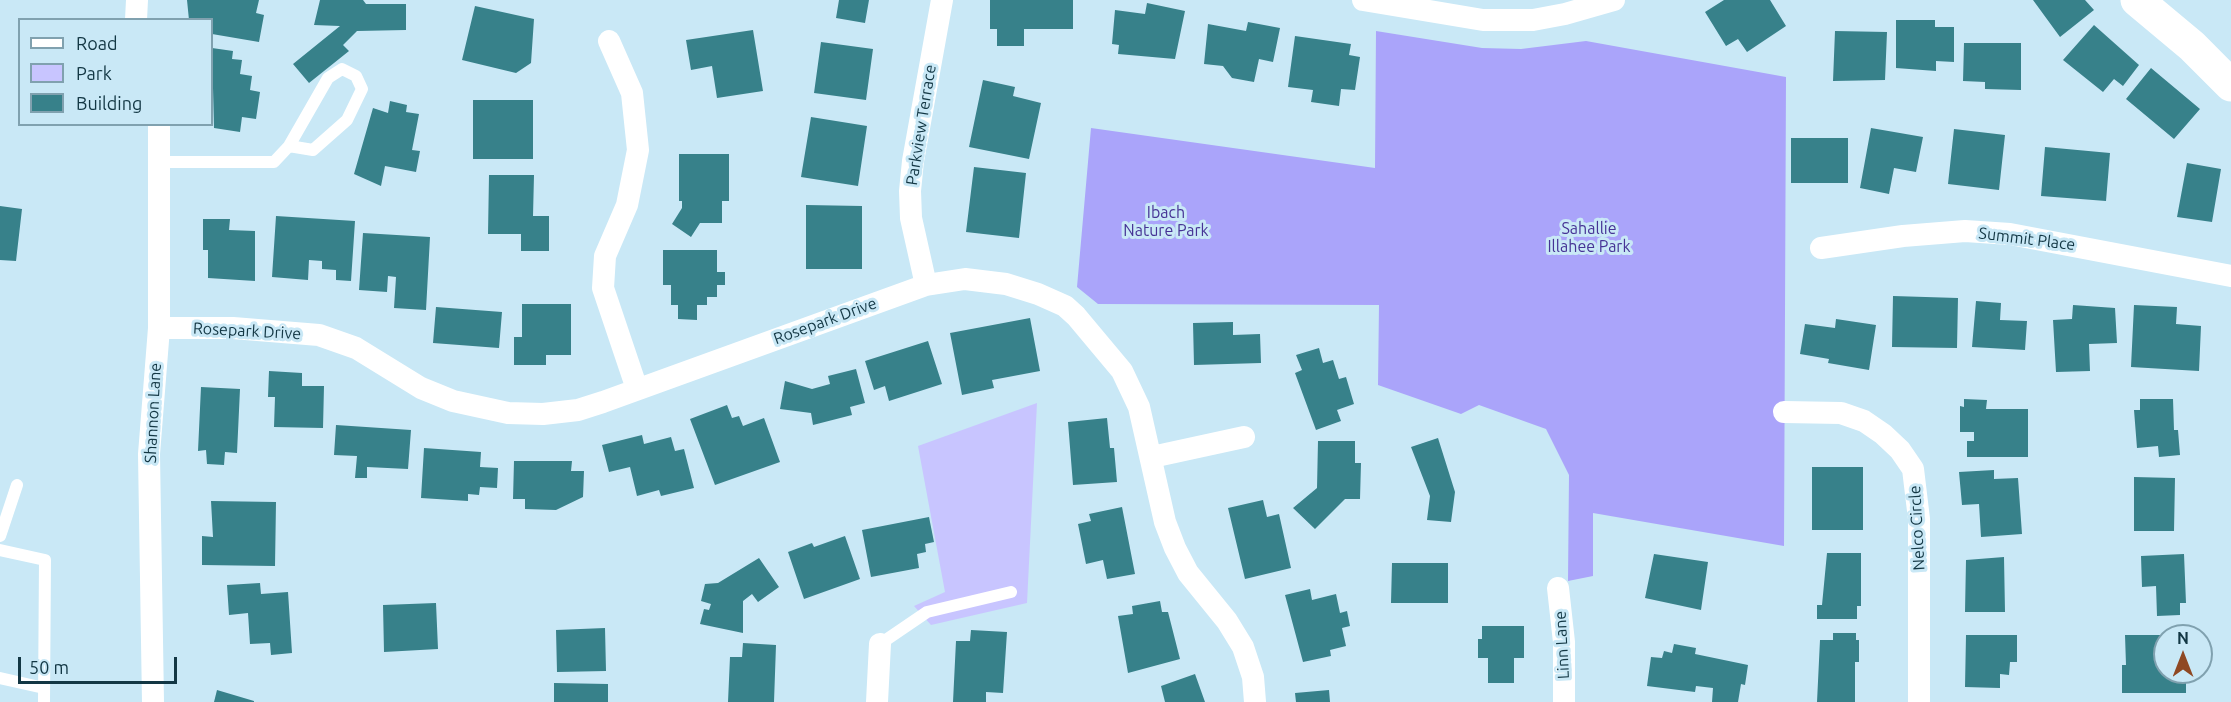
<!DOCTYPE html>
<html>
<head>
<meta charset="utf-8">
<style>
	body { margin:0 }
	#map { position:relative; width:2231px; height:702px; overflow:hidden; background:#c9e8f6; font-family:Ubuntu,sans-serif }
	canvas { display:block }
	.legend { position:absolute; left:18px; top:18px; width:195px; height:108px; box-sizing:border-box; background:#c9e8f6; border:2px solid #80a1af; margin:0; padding:8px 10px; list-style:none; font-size:18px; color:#133744 }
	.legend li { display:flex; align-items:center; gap:12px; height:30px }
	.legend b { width:30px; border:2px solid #80a1af }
	.north { position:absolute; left:2153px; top:624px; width:60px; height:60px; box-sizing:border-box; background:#c9e8f6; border:2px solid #80a1af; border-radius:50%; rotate:0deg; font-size:16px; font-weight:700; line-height:24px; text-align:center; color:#133744 }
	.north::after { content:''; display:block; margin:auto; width:21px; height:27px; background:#8f4823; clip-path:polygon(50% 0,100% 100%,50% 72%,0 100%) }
	.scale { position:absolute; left:18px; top:657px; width:159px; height:27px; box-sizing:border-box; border:3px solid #133744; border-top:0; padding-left:8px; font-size:18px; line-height:21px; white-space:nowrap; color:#133744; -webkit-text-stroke:4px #c9e8f6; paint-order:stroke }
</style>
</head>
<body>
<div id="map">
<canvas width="2231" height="702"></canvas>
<ul class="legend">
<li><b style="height:8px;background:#fff"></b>Road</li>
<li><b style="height:16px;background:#c8c5ff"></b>Park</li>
<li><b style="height:16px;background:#37818a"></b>Building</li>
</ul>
<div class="north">N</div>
<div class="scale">50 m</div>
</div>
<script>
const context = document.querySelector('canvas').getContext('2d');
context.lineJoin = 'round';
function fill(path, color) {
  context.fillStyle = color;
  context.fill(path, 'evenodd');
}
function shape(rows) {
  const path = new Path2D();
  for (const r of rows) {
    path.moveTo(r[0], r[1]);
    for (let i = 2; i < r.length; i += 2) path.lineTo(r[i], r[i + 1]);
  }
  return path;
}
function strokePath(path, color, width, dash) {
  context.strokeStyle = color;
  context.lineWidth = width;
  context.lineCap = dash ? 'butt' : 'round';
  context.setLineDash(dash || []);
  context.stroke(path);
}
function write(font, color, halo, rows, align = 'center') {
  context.font = font + ' Ubuntu,sans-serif';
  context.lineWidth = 6;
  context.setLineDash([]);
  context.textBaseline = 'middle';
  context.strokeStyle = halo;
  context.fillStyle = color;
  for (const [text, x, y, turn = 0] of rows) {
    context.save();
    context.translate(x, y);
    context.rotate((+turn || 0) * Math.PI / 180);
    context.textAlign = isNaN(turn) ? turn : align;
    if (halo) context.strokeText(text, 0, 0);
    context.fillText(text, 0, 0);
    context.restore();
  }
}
const green = shape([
	[1037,403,1027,603,931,625,914,606,945,592,918,446]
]);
const forest = shape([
	[1376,31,1482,48,1521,49,1586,41,1786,77,1784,546,1593,513,1593,576,1568,581,1569,475,1546,429,1479,405,1461,414,1378,385,1379,305,1098,304,1077,287,1091,128,1375,168]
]);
const building = shape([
	[187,0,259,0,256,13,264,15,259,42,212,34,212,20,189,20],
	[320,0,363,0,366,4,406,4,406,30,357,31,343,45,349,51,309,83,293,64,340,26,314,25],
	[839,0,869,0,865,23,836,18],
	[990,0,1073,0,1073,29,1024,29,1024,46,997,46,997,29,990,29],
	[1724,0,1770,0,1786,26,1747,52,1738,39,1726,46,1705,12],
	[2033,0,2085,0,2094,10,2060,37],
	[1147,3,1185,11,1175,59,1118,54,1119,45,1112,44,1115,10,1145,14],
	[475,6,534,19,531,63,516,73,462,60],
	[1896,20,1935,20,1935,27,1954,27,1954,62,1936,61,1936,71,1896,68],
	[1248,22,1280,28,1273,62,1259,59,1254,82,1232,78,1223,66,1204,64,1208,24,1246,31],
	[2094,25,2139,65,2123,86,2114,79,2103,92,2063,60],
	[753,30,763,91,717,98,712,66,691,70,686,40],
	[1835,31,1887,32,1885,80,1833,81],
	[1295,36,1351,44,1349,55,1360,57,1355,90,1341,89,1339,106,1311,102,1313,90,1288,87],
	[821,42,873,49,866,100,814,93],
	[1964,43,2021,43,2021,90,1985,89,1985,82,1963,81],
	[212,48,233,51,232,59,242,60,240,74,252,76,250,90,260,92,256,119,242,117,240,132,214,128],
	[2151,68,2200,109,2174,139,2126,99],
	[983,80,1015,87,1013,96,1041,103,1029,159,969,147],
	[473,100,533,100,533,159,473,159],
	[390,101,407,105,406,112,419,114,412,150,420,151,416,172,385,166,381,186,354,174,373,108,388,113],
	[811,117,867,126,858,186,801,177],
	[1871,128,1923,137,1916,172,1894,168,1889,194,1860,188],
	[1954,129,2005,135,1999,190,1948,184],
	[1791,138,1848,138,1848,183,1791,183],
	[2045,147,2110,153,2106,201,2041,196],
	[679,154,729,154,729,201,722,201,722,223,700,223,691,237,672,224,682,208,682,201,679,201],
	[2187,163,2221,169,2212,222,2177,217],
	[974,167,1026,173,1019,238,966,232],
	[489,175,534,175,533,216,549,216,549,251,521,251,521,234,488,234],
	[806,205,862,206,862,269,806,269],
	[0,206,22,209,16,261,0,260],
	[276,216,355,221,351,281,336,280,336,270,322,269,322,261,309,260,308,280,272,277],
	[203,219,230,219,229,230,255,231,255,281,208,278,208,250,203,250],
	[363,233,430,237,426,310,394,308,396,277,388,276,387,292,359,290],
	[663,250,717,250,717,272,725,272,725,285,717,285,717,297,707,297,707,305,697,305,697,320,678,319,678,305,671,305,671,285,663,285],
	[1893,296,1958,298,1957,348,1892,347],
	[1976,301,2001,303,2000,320,2027,321,2025,350,1972,347],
	[522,304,571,304,571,355,546,355,546,365,514,365,514,337,522,337],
	[2073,305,2115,308,2117,343,2089,344,2090,371,2056,372,2053,320,2072,319],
	[2134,305,2177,307,2176,324,2201,326,2199,371,2131,367],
	[436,307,502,312,499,348,433,343],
	[1030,318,1040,371,992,380,994,388,962,395,950,333],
	[1836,319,1876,325,1869,370,1828,363,1829,359,1800,354,1805,324,1835,328],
	[1233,322,1233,335,1260,334,1261,363,1194,365,1193,323],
	[928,341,942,384,889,401,885,386,874,390,865,361],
	[1319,348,1323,363,1333,360,1339,379,1346,377,1354,404,1337,410,1341,421,1316,430,1295,373,1302,370,1296,355],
	[856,369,865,403,850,407,852,415,813,425,811,413,780,409,785,381,812,389,830,384,828,376],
	[269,371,302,373,302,386,324,386,323,428,274,427,275,397,268,397],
	[201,387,240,389,237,453,225,452,224,465,207,464,206,450,198,451],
	[1964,399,1987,400,1986,409,2028,409,2028,457,1967,457,1967,441,1974,441,1974,432,1960,432,1960,406,1964,407],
	[2140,399,2173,399,2174,430,2178,430,2180,455,2159,457,2158,446,2137,448,2134,410,2140,410],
	[727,405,732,418,739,416,743,426,764,418,780,462,715,485,690,419],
	[1107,418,1110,448,1114,448,1117,482,1073,485,1068,422],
	[336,425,411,430,408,469,367,467,367,478,355,478,357,456,334,455],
	[642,435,644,444,671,437,675,451,684,449,694,488,661,496,659,490,637,496,630,467,609,472,602,445],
	[1438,438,1455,492,1451,522,1427,520,1430,496,1411,447],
	[1318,441,1355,441,1355,463,1361,463,1360,499,1345,499,1315,529,1293,508,1317,488],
	[424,448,481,452,480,467,498,468,497,488,480,487,479,495,468,494,468,501,421,498],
	[514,461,572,461,571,471,584,471,583,497,556,510,525,509,525,499,513,499],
	[1812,467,1863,467,1863,530,1812,530],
	[1994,470,1994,479,2018,478,2022,534,1981,537,1979,504,1962,505,1959,472],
	[2134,477,2175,478,2174,531,2134,531],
	[1263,500,1267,517,1279,514,1291,568,1245,579,1228,508],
	[211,501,276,502,275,566,202,565,202,536,213,537],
	[1122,507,1135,574,1107,579,1103,560,1086,564,1078,524,1091,521,1089,514],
	[929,517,934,542,925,544,926,552,917,554,919,568,871,577,862,530],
	[845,536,860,579,804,599,788,552,812,543,814,547],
	[1827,553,1861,553,1861,606,1857,606,1857,619,1817,619,1817,605,1822,605],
	[1654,554,1708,562,1701,610,1645,598],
	[2184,554,2186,603,2180,603,2180,615,2157,616,2156,586,2142,587,2141,556],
	[2004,557,2005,612,1965,612,1966,560],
	[759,558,779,587,758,602,752,594,743,601,743,633,700,624,704,609,709,610,711,604,701,601,705,584,718,583],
	[1392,563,1448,563,1448,603,1391,603],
	[260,583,261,594,288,592,292,653,271,655,270,643,250,644,248,613,229,615,227,585],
	[1310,589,1312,600,1336,594,1340,613,1347,611,1350,626,1342,628,1346,646,1330,650,1331,656,1303,662,1285,595],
	[1160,601,1162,612,1168,612,1180,659,1128,673,1118,616,1133,614,1132,606],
	[436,603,438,649,384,652,383,605],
	[1482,626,1524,626,1524,658,1514,658,1514,683,1488,683,1488,658,1478,658,1478,639,1482,639],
	[605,628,606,671,557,672,556,630],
	[971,630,1007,632,1003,693,986,692,986,702,953,702,956,641,970,641],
	[1833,633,1856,633,1856,640,1859,640,1859,662,1855,662,1855,702,1817,702,1820,640,1833,640],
	[1966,635,2017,635,2017,662,2010,662,2009,675,2000,674,2000,688,1965,687],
	[2125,635,2165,635,2165,672,2186,672,2186,693,2122,693,2122,665,2126,665],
	[743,643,776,645,774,702,728,702,730,657,742,657],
	[1674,644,1696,648,1695,654,1748,665,1745,685,1741,684,1738,702,1712,702,1713,688,1696,686,1695,692,1647,686,1651,657,1662,658,1664,651,1672,653],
	[1195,674,1205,702,1165,702,1161,686],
	[554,683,608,684,608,702,554,702],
	[217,690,254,701,254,702,214,702],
	[1329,690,1330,702,1296,702,1295,693]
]);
const lane = shape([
	[160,162,274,162,289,146,328,78,342,69,356,76,362,89,347,120,313,150,289,146],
	[0,536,17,485],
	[0,550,45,560,44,702],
	[880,644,927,612,1011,592],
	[0,678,44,688]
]);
const street = shape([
	[1363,0,1483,20,1533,20,1565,14,1614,0],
	[136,20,137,0],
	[609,41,632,93,638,150,627,205,605,256,603,288,637,389],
	[1821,248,1903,236,1965,231,2010,234,2231,276],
	[926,285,911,218,910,191,913,161,942,0],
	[159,328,233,328,319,335,356,348,421,388,453,401,508,413,543,414,578,410,603,402,926,285,965,279,1006,284,1038,294,1065,306,1076,316,1122,371,1139,407,1165,522,1175,548,1188,573,1227,621,1243,647,1253,677,1255,702],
	[1784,412,1841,413,1864,421,1883,434,1900,450,1913,469,1919,519,1919,702],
	[1152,457,1244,437],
	[1558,588,1564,642,1564,702],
	[153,702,149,454,159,328,159,124],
	[877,702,880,644]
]);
const secondary = shape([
	[2137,0,2192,46,2231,85]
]);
const streetNames = [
	["Parkview Terrace",921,125,-81],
	["Summit Place",2027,239,7],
	["Rosepark Drive",825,321,-20],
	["Rosepark Drive",247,331,3],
	["Shannon Lane",153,413,-87],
	["Nelco Circle",1917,528,-93],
	["Linn Lane",1562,645,-93]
];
const parkNames = [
	["Ibach",1166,213],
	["Nature Park",1166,231],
	["Sahallie",1589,229],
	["Illahee Park",1589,247]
];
fill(green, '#c8c5ff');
fill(forest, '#aaa4fa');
fill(building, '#37818a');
strokePath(lane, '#fff', 12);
strokePath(street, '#fff', 22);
strokePath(secondary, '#fff', 33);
write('16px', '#133744', '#c9e8f6', streetNames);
write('16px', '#463395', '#c9e8f6', parkNames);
</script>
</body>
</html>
